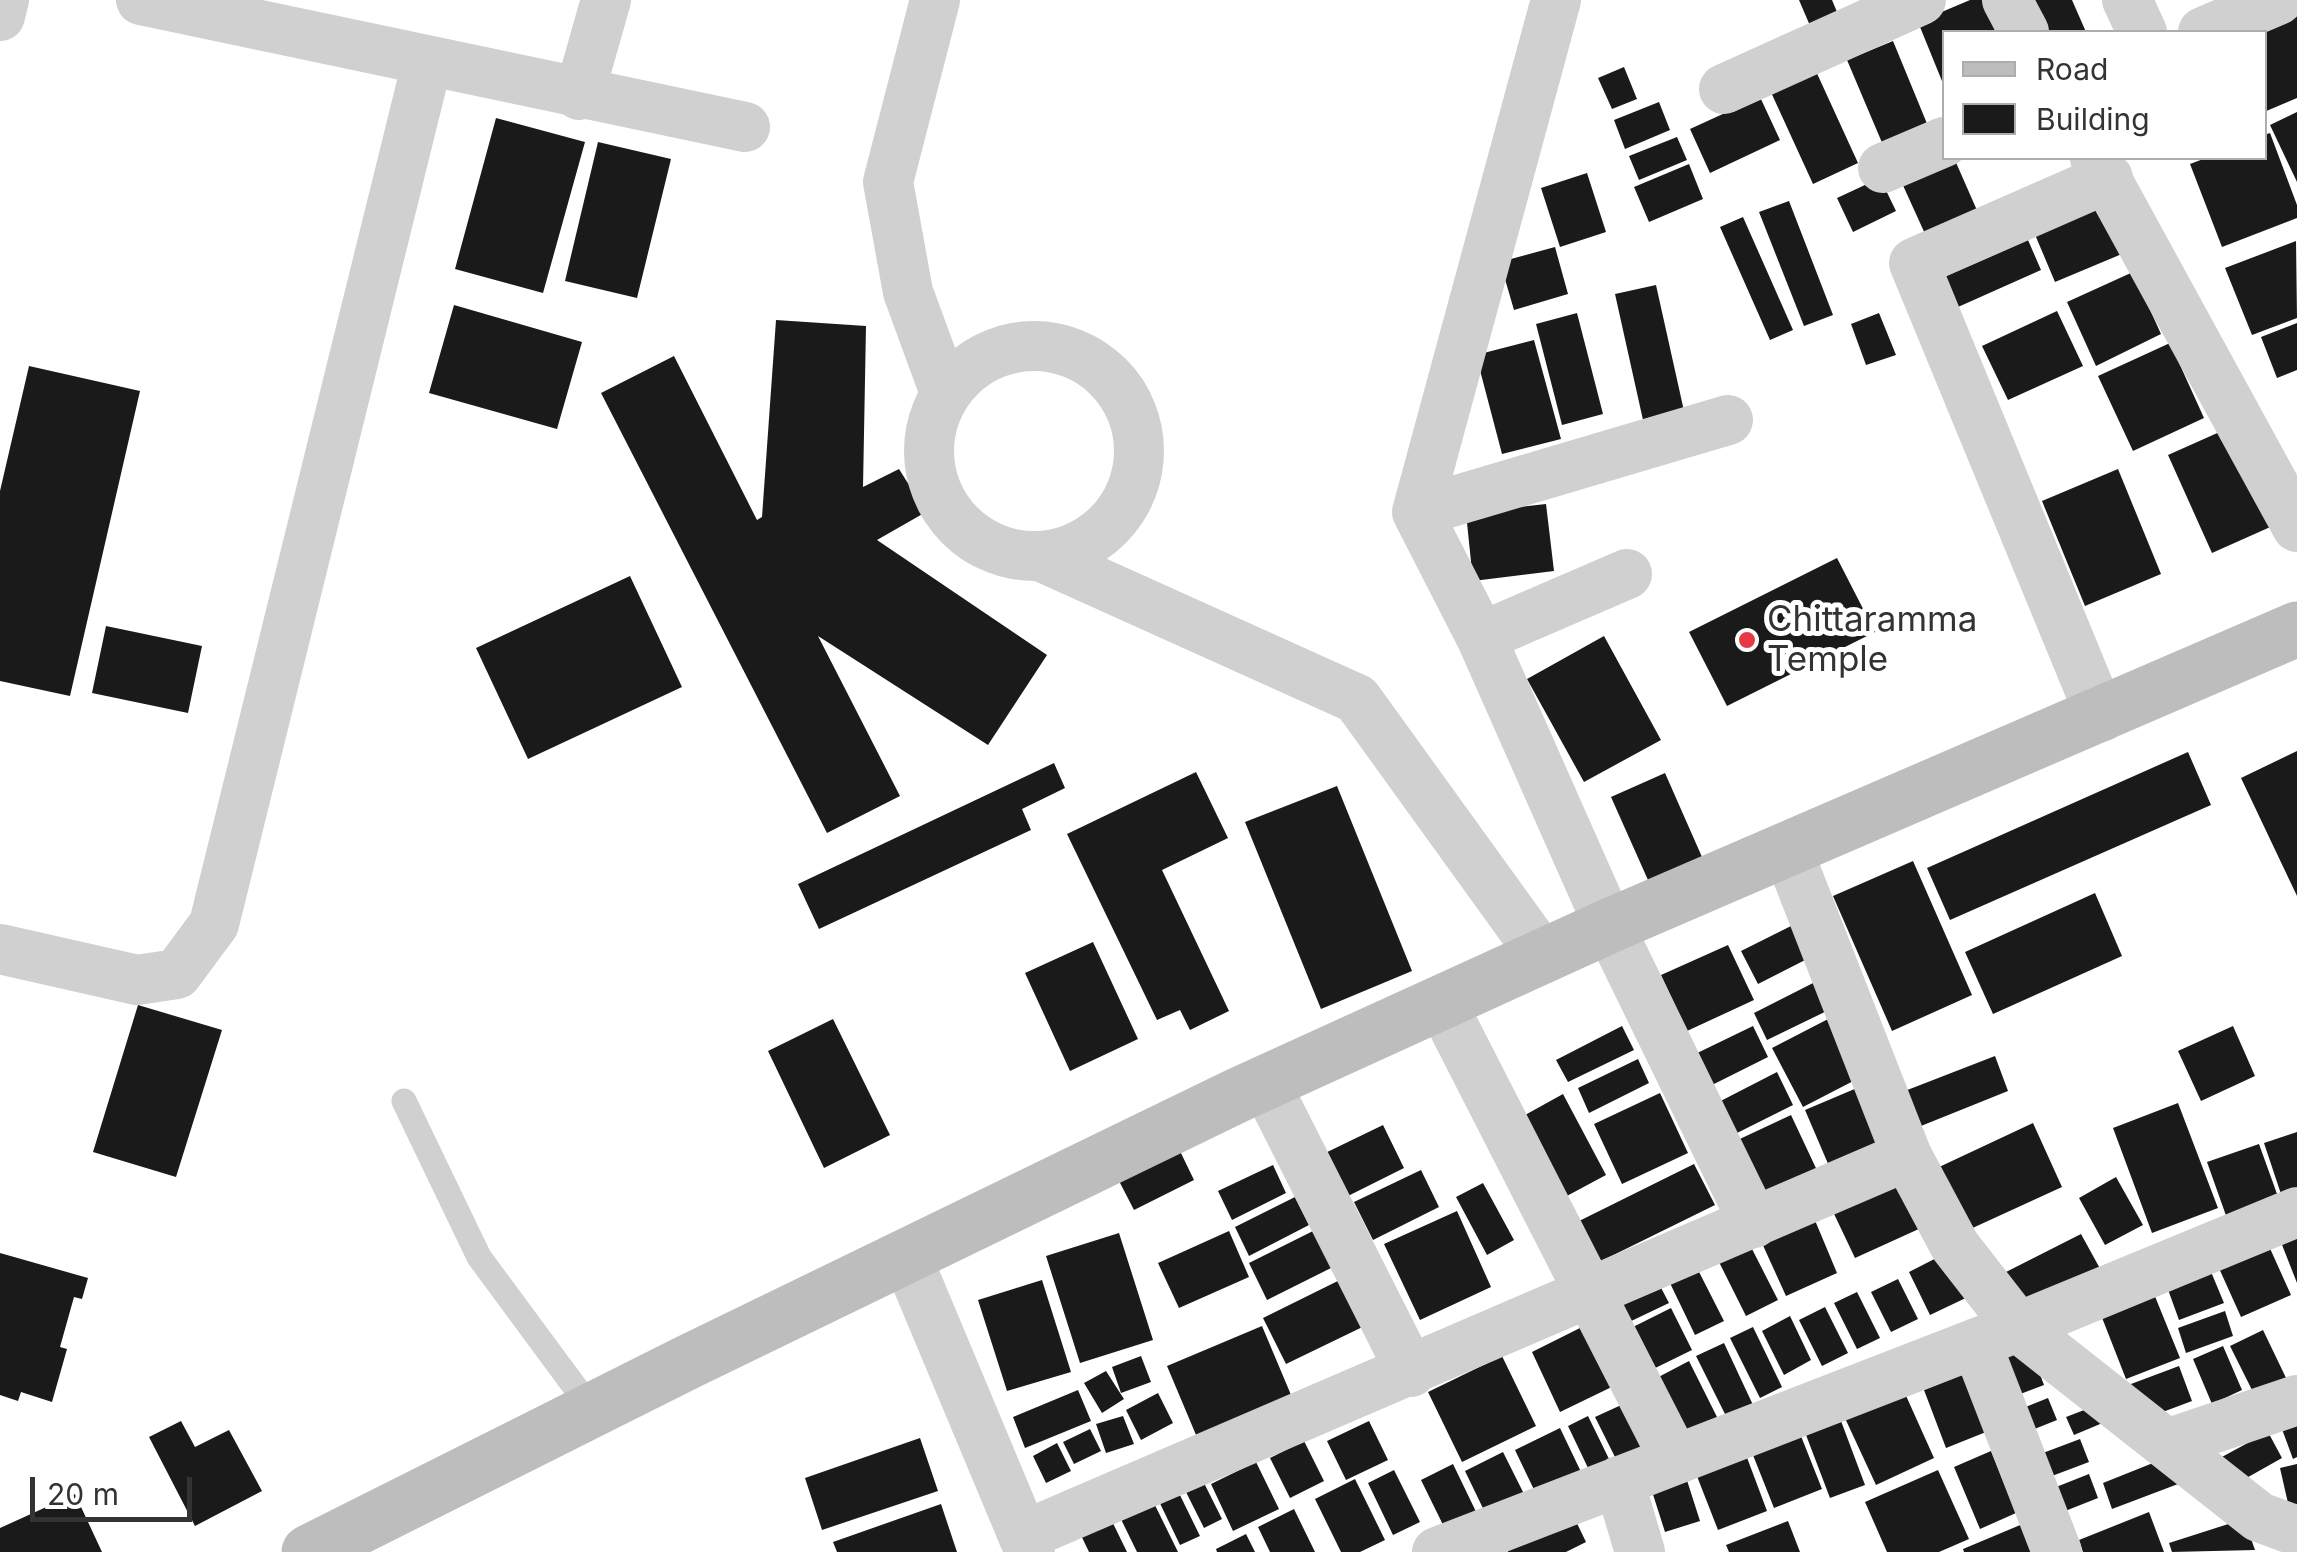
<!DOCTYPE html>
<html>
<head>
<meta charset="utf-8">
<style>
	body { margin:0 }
	#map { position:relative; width:2297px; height:1552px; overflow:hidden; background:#fff; font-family:Inter,sans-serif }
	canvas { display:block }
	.legend { position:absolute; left:1942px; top:30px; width:325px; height:130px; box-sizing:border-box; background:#fff; border:2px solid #adadad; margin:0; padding:12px 18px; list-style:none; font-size:30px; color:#333 }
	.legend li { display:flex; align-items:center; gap:20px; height:50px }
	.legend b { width:50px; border:2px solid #adadad }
	.scale { position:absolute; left:30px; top:1477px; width:162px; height:45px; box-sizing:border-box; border:5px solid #333; border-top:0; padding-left:12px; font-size:30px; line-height:35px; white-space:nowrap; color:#333; -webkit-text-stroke:8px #fff; paint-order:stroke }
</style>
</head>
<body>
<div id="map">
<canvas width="2297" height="1552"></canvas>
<ul class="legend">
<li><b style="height:12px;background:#bdbdbd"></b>Road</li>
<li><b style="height:28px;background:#1a1a1a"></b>Building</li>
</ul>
<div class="scale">20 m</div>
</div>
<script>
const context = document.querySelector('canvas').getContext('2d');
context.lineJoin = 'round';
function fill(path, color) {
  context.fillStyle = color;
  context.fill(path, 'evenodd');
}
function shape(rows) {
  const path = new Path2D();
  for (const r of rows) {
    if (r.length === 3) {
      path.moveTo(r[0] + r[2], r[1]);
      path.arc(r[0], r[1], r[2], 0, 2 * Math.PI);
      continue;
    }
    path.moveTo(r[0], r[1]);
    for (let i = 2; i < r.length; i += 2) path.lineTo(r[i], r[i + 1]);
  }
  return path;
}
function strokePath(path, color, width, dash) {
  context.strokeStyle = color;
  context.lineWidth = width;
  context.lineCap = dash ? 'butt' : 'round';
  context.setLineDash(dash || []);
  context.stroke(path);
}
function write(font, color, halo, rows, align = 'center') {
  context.font = font + ' Inter,sans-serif';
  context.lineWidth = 10;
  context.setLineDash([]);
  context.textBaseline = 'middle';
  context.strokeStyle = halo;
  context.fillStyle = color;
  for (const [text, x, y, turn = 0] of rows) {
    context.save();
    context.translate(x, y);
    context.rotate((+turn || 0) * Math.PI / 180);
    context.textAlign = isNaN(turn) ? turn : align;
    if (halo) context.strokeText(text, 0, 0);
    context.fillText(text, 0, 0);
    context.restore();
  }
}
const building = shape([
	[1799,0,1832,0,1845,31,1817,42],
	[1970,0,1983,0,1996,32,1944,32,1944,86,1918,22],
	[2016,0,2072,0,2086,32,2031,32],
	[2297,0,2297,98,2264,112,2264,32],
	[1893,41,1928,126,1883,145,1847,60],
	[1809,56,1858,163,1813,184,1764,77],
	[1624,67,1637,99,1612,109,1598,78],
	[1760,97,1780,140,1710,173,1690,129],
	[1659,102,1670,130,1625,149,1614,120],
	[2297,112,2297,182,2270,125],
	[496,118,585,142,543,293,455,269],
	[2270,133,2297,205,2297,218,2222,247,2190,164,2206,158,2264,158,2264,135],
	[1677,137,1687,160,1639,180,1629,156],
	[598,142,671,159,637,298,565,281],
	[1954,158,1983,224,1931,247,1901,181],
	[1689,164,1703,199,1649,222,1634,187],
	[1587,173,1606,232,1560,247,1541,188],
	[1880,178,1896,211,1853,232,1837,198],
	[2103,186,2129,251,2055,282,2028,218],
	[1789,201,1833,315,1804,326,1759,212],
	[1743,217,1793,330,1770,340,1720,227],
	[2028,240,2041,270,1958,307,1944,277],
	[2296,241,2297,318,2252,335,2225,268],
	[1555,247,1568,294,1514,310,1500,262],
	[2133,272,2161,334,2096,366,2067,302],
	[1656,285,1684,411,1643,420,1615,294],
	[454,305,582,342,557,429,429,393],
	[2057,311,2083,366,2008,400,1982,346],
	[1577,313,1603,414,1562,425,1536,324],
	[1879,313,1896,355,1866,365,1851,324],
	[776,320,866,326,863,487,899,469,926,512,877,540,1047,655,988,745,818,636,900,796,827,833,601,393,674,356,757,520,762,517],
	[2297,323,2297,370,2277,378,2261,337],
	[1534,340,1561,439,1502,454,1476,355],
	[2170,343,2204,418,2133,451,2098,376],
	[29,366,140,391,70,696,0,681,0,491],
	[2233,426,2277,524,2212,553,2168,455],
	[2118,469,2161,574,2085,606,2042,501],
	[1546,504,1554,571,1473,581,1466,513],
	[1837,558,1875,632,1727,706,1689,632],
	[630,576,682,687,528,759,476,648],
	[106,626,202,646,188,713,92,693],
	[1604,636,1661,740,1584,782,1527,679],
	[2297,751,2297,896,2241,778],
	[2188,752,2211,805,1950,920,1927,868],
	[1054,763,1065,788,1022,809,1031,830,819,929,798,884],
	[1196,772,1228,838,1162,870,1229,1011,1190,1030,1180,1010,1157,1020,1067,834],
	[1665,773,1702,857,1648,880,1611,797],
	[1337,786,1412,971,1321,1009,1245,822],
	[1913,861,1972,995,1892,1031,1833,896],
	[2095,893,2122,956,1993,1014,1965,952],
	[1797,923,1813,956,1758,984,1741,951],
	[1093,942,1138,1039,1070,1071,1025,973],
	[1728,945,1754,1000,1687,1031,1661,975],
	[1821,979,1835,1007,1767,1040,1754,1013],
	[138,1005,222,1030,176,1177,93,1152],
	[1832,1017,1863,1076,1803,1107,1772,1048],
	[833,1019,890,1135,824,1168,768,1051],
	[1622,1026,1634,1050,1568,1082,1556,1060],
	[1753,1026,1768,1057,1704,1089,1689,1057],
	[2233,1026,2255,1076,2201,1101,2178,1051],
	[1995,1056,2008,1091,1911,1130,1897,1094],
	[1638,1059,1649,1083,1589,1113,1578,1088],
	[1777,1072,1793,1105,1725,1139,1709,1107],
	[1864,1085,1894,1155,1835,1180,1805,1110],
	[1660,1093,1688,1153,1622,1184,1594,1124],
	[1563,1094,1606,1175,1550,1205,1507,1125],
	[2178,1103,2218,1208,2152,1233,2113,1128],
	[1791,1115,1822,1181,1758,1211,1727,1145],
	[2033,1123,2062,1187,1966,1231,1937,1168],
	[1383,1125,1404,1168,1342,1199,1319,1156],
	[2297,1132,2297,1195,2283,1200,2264,1143],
	[2259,1144,2281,1205,2229,1224,2207,1162],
	[1179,1149,1194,1180,1134,1210,1118,1179],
	[1694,1164,1715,1205,1583,1270,1563,1229],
	[1273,1165,1286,1193,1232,1220,1218,1191],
	[1891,1166,1921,1228,1855,1258,1826,1197],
	[1421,1170,1439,1207,1373,1240,1354,1202],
	[2116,1177,2143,1225,2105,1245,2079,1198],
	[1483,1183,1514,1240,1487,1255,1456,1197],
	[1295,1197,1309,1225,1249,1256,1235,1227],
	[1457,1211,1491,1287,1420,1320,1384,1244],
	[1814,1218,1837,1273,1786,1296,1761,1241],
	[1325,1225,1343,1262,1267,1300,1249,1263],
	[2297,1225,2297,1283,2277,1232],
	[1229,1231,1249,1277,1179,1308,1158,1263],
	[1119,1233,1153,1340,1080,1363,1046,1256],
	[2081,1234,2103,1274,2027,1313,2006,1272],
	[2268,1244,2291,1295,2241,1317,2218,1266],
	[1751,1247,1778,1300,1746,1316,1719,1262],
	[1950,1251,1972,1295,1930,1315,1909,1272],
	[0,1253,88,1278,82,1299,74,1297,60,1347,67,1349,52,1402,21,1392,18,1401,0,1395],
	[1696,1266,1724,1321,1695,1335,1668,1279],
	[2209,1267,2224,1303,2179,1320,2166,1284],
	[1356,1272,1379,1319,1286,1364,1263,1318],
	[1898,1279,1918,1319,1891,1332,1871,1292],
	[1042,1280,1071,1372,1007,1391,978,1300],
	[1658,1282,1669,1303,1625,1324,1615,1303],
	[2152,1289,2180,1358,2126,1379,2099,1310],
	[1857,1292,1880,1338,1857,1349,1834,1303],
	[1825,1307,1848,1353,1822,1366,1799,1320],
	[1671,1308,1692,1350,1641,1375,1621,1333],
	[2225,1311,2233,1336,2186,1353,2178,1328],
	[1790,1316,1811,1360,1784,1375,1762,1331],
	[1592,1322,1622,1382,1560,1412,1532,1352],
	[1262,1326,1294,1402,1199,1442,1167,1366],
	[1753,1327,1782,1387,1760,1398,1730,1338],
	[2263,1330,2288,1382,2256,1398,2230,1346],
	[1724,1343,1753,1405,1727,1418,1696,1356],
	[2223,1346,2242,1390,2212,1404,2193,1359],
	[2030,1348,2044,1385,2015,1396,2001,1359],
	[1141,1356,1151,1382,1121,1393,1112,1367],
	[1502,1356,1536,1426,1462,1462,1428,1392],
	[1689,1361,1722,1427,1682,1446,1649,1382],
	[2179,1366,2192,1401,2144,1419,2131,1384],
	[1106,1371,1124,1399,1102,1413,1084,1383],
	[1964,1374,1986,1432,1946,1448,1924,1390],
	[1903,1389,1934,1458,1876,1485,1844,1416],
	[1078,1390,1091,1421,1025,1448,1013,1417],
	[1158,1393,1173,1423,1141,1440,1126,1410],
	[2048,1398,2057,1420,2027,1432,2018,1410],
	[1630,1401,1651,1444,1617,1461,1595,1417],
	[2105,1402,2112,1419,2074,1435,2066,1417],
	[2297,1413,2297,1457,2293,1459,2279,1421],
	[1123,1416,1134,1444,1106,1453,1096,1424],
	[1588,1416,1610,1461,1589,1470,1568,1426],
	[181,1421,195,1447,229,1430,262,1491,195,1526,149,1437],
	[1369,1421,1388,1460,1346,1480,1327,1441],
	[1841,1421,1865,1485,1830,1498,1806,1435],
	[1797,1426,1822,1489,1774,1508,1749,1445],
	[1560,1428,1582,1474,1537,1496,1515,1450],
	[1090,1429,1101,1451,1074,1464,1063,1442],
	[2268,1432,2282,1458,2234,1485,2220,1458],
	[920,1438,938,1491,822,1530,805,1478],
	[2080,1439,2089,1462,2044,1479,2035,1456],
	[1304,1441,1324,1481,1290,1498,1270,1458],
	[1057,1443,1071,1471,1046,1483,1033,1456],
	[1743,1447,1767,1511,1718,1530,1693,1466],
	[1991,1451,2016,1513,1980,1529,1954,1467],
	[1503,1452,1531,1508,1492,1527,1465,1471],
	[2168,1457,2178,1484,2112,1509,2103,1483],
	[1256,1462,1279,1509,1233,1531,1211,1484],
	[1453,1464,1480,1520,1448,1535,1421,1480],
	[2297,1464,2297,1511,2290,1512,2280,1468],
	[1394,1470,1420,1522,1393,1535,1368,1483],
	[1938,1470,1969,1539,1939,1552,1887,1552,1865,1502],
	[1684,1471,1700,1521,1665,1532,1649,1482],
	[2089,1474,2098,1498,2055,1515,2046,1491],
	[1200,1475,1222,1519,1204,1528,1182,1484],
	[1355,1479,1385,1540,1360,1552,1341,1552,1315,1499],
	[1175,1485,1200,1536,1180,1545,1156,1495],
	[75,1494,102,1552,0,1552,0,1528],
	[1150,1495,1178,1552,1137,1552,1117,1511],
	[941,1504,957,1552,837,1552,833,1542],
	[1294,1509,1315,1552,1270,1552,1258,1527],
	[2149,1512,2164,1552,2083,1552,2079,1540],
	[1108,1513,1127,1552,1089,1552,1077,1527],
	[1572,1513,1586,1542,1566,1552,1508,1552,1505,1546],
	[2244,1519,2255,1550,2172,1552,2169,1543],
	[1788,1521,1800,1552,1729,1552,1726,1545],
	[2025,1523,2037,1552,1964,1552,1963,1549],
	[1246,1534,1255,1552,1217,1552,1216,1549]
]);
const lane = shape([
	[404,1101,479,1257,592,1410]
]);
const street = shape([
	[141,0,745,127],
	[935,0,888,182,908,292,945,393],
	[1556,0,1417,512,1481,637,1609,926,1754,1223],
	[2007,0,2024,32],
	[2127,0,2142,32],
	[0,16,4,0],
	[2203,32,2278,0],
	[1724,89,1921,0],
	[579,95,606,0],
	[2095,158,2297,527],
	[1883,168,1944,142],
	[1034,451,105],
	[1417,512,1728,420],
	[1042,557,1357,699,1544,958],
	[1481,637,1627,574],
	[2101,717,1914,263,2108,178],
	[1787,849,1907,1156,1955,1246,2018,1327,2259,1517,2297,1531],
	[0,949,137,980,177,974,214,924,427,63],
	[1442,1004,1675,1460],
	[1265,1083,1411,1372],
	[907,1258,1030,1552],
	[1976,1343,2057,1552],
	[2167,1444,2297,1400],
	[1619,1481,1640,1552],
	[1023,1536,1907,1156],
	[1437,1552,2018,1327,2297,1212]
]);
const secondary = shape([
	[309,1552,688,1362,1238,1095,1609,926,2297,629]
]);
const markers = [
	[1747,640,10,"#e63946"]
];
const poiNames = [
	["Chittaramma",1767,620],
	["Temple",1767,660]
];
fill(building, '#1a1a1a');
strokePath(lane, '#d0d0d0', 25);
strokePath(street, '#d0d0d0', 50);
strokePath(secondary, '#bdbdbd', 55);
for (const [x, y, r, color] of markers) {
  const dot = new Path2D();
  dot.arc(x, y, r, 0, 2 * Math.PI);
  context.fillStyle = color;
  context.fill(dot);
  strokePath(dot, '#fff', 4);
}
write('35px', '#333', '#fff', poiNames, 'left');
</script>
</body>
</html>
